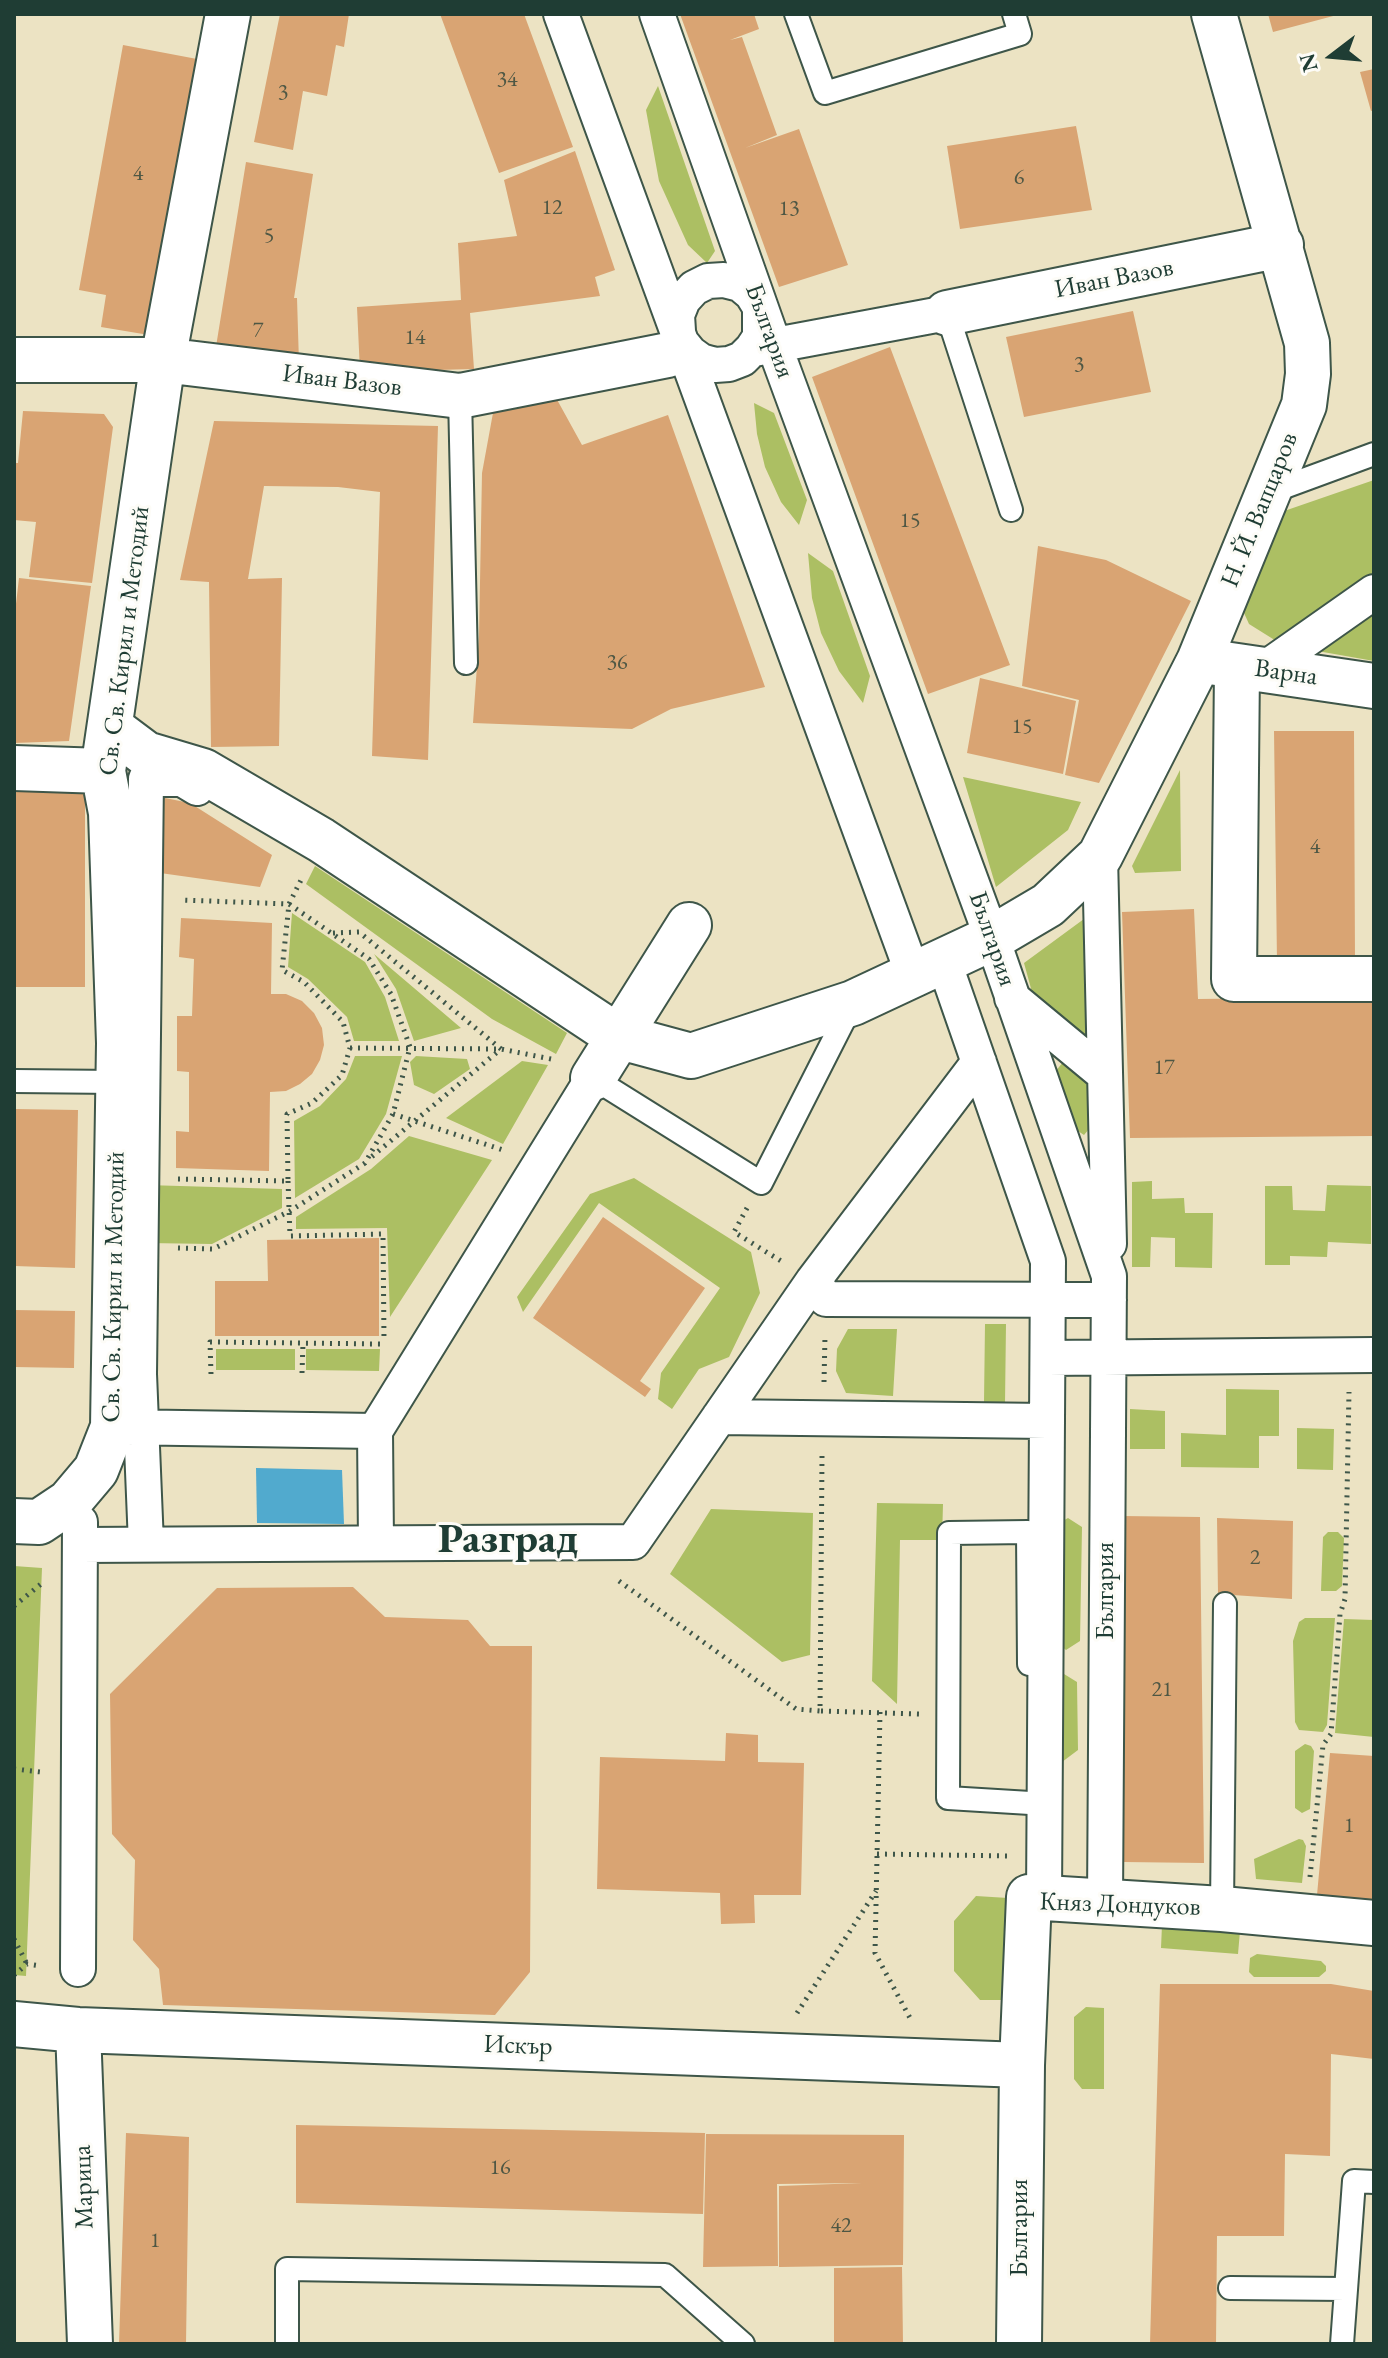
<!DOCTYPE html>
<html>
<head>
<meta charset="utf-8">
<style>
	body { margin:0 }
	#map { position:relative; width:1388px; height:2358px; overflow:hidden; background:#ece3c3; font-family:"EB Garamond",serif }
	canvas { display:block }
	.frame { position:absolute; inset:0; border:16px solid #1f3d34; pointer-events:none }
	.north { position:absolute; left:1292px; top:16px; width:80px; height:80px; -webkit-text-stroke:6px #fdfcf7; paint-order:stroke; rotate:254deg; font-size:22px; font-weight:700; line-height:32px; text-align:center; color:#1f3d34 }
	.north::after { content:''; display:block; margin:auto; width:28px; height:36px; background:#1f3d34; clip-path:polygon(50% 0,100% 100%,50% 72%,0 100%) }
</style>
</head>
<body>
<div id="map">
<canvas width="1388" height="2358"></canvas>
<div class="frame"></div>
<div class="north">N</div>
</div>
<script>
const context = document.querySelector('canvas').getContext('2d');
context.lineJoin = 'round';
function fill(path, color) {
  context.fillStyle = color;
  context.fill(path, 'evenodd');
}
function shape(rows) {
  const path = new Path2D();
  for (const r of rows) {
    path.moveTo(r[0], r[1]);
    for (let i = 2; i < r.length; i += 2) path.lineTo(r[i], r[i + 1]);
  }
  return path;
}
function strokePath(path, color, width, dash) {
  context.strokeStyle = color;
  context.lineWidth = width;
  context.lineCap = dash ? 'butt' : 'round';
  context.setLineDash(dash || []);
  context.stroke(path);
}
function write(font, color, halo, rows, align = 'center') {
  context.font = font + ' "EB Garamond",serif';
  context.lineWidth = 6;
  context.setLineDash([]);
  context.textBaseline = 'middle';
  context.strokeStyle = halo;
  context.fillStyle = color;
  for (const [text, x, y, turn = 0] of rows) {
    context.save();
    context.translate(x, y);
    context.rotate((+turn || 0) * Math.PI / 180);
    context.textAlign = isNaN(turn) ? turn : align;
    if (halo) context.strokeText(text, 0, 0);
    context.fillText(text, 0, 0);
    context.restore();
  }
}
const green = shape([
	[658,86,715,251,707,263,688,245,659,181,646,110],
	[754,403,774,413,807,500,799,525,781,502,765,467,757,434],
	[1374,480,1374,580,1281,644,1249,624,1235,593,1261,519],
	[808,553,833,571,870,676,863,703,839,671,821,633,812,598],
	[1374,603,1374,661,1306,649],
	[1180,770,1181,871,1135,873,1132,866],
	[963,777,1081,802,1068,830,996,887],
	[315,866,567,1033,556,1054,492,1019,306,884],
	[292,913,365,962,385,997,399,1041,354,1041,347,1017,308,979,288,967],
	[1088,916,1094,1056,1035,1003,1024,963],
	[374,954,461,1028,414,1041,396,989],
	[355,1056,402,1056,386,1114,359,1159,295,1198,294,1121,320,1106,346,1079],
	[416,1056,467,1059,470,1069,434,1094,414,1085,410,1062],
	[522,1061,548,1065,503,1144,446,1118],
	[1064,1061,1091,1083,1094,1123,1084,1135,1072,1127,1054,1073],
	[409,1136,492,1160,390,1317,387,1228,296,1229,296,1217,371,1169],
	[634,1178,751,1252,760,1293,729,1357,699,1369,672,1409,658,1399,661,1373,720,1288,599,1203,523,1312,517,1297,590,1194],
	[1152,1181,1152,1199,1184,1198,1185,1213,1213,1213,1212,1268,1175,1267,1175,1238,1151,1237,1150,1267,1132,1267,1132,1182],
	[146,1185,282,1189,282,1208,212,1244,147,1243],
	[1327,1185,1371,1186,1371,1244,1328,1242,1327,1257,1290,1256,1290,1265,1265,1265,1265,1186,1292,1186,1293,1210,1325,1211],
	[985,1324,1006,1324,1005,1403,984,1402],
	[848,1329,897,1329,893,1396,846,1393,836,1371,837,1349],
	[216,1349,295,1349,295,1370,216,1370],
	[306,1349,380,1349,379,1371,306,1370],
	[1226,1389,1279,1390,1279,1436,1259,1436,1259,1468,1181,1467,1181,1433,1226,1435],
	[1130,1409,1165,1411,1165,1449,1130,1449],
	[1297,1428,1334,1429,1333,1470,1297,1469],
	[877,1503,943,1504,942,1540,900,1540,897,1704,872,1681],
	[711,1509,813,1513,810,1655,782,1662,670,1574],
	[1068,1518,1082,1527,1080,1641,1066,1650,1055,1641,1054,1526],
	[1328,1532,1338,1532,1344,1538,1342,1586,1336,1591,1321,1591,1323,1537],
	[14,1566,42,1568,26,1976,14,1975],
	[1305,1618,1335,1618,1327,1725,1323,1732,1299,1730,1295,1722,1293,1641,1299,1622],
	[1344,1619,1374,1620,1374,1737,1335,1733],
	[1064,1674,1077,1682,1078,1750,1058,1765,1053,1681],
	[1305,1744,1311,1746,1314,1751,1310,1809,1302,1813,1295,1808,1295,1751],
	[1299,1839,1303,1840,1306,1846,1302,1883,1256,1879,1254,1859],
	[976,1896,1008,1898,1008,2000,980,2000,954,1971,954,1921],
	[1162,1925,1240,1931,1238,1954,1161,1948],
	[1257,1954,1321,1961,1326,1966,1326,1971,1319,1977,1254,1977,1249,1972,1250,1958],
	[1086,2007,1104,2008,1104,2089,1082,2089,1074,2079,1074,2017]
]);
const water = shape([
	[256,1468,342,1470,344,1524,257,1523]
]);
const building = shape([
	[280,14,349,14,344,47,336,45,327,96,303,91,293,150,254,142],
	[440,14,524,14,573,147,499,173],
	[680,14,754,14,759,29,730,40,742,37,777,135,745,148,799,129,848,265,779,287],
	[1268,14,1337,14,1337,15,1273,32],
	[123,45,197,59,149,335,101,327,106,295,79,290],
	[1374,69,1374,110,1371,111,1360,72],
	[1076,126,1092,210,960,229,947,146],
	[575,151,615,270,595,277,600,296,470,313,474,369,360,372,357,307,461,300,458,243,517,236,504,180],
	[246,162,313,174,294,298,297,298,299,363,213,365],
	[1133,311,1151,392,1024,417,1006,337],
	[890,347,1010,665,928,694,812,377],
	[555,396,582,445,668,415,765,687,671,709,632,729,473,723,479,637,482,473,495,402],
	[23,411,104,414,113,427,92,583,29,577,36,522,14,520,14,463,18,463],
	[214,421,438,426,428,760,372,756,380,492,338,487,264,486,248,579,282,578,279,746,211,747,209,582,180,580],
	[1038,546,1106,560,1191,601,1099,783,1065,775,1079,700,1022,686],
	[19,578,91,586,69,741,14,743,14,621],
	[980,678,1076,701,1063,774,967,753],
	[1274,731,1354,731,1355,962,1277,962],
	[85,791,85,987,14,987,14,792],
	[150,795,190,803,272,855,260,887,153,872],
	[1194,909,1198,999,1374,997,1374,1136,1130,1138,1122,912],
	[181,918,272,923,271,994,286,994,302,1001,314,1013,322,1028,324,1045,320,1060,312,1074,300,1084,286,1091,270,1092,269,1171,176,1168,176,1131,189,1132,189,1072,177,1071,177,1016,192,1016,194,959,179,957],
	[14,1109,78,1110,75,1268,14,1266],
	[603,1217,705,1288,640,1381,651,1389,645,1397,533,1318],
	[379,1238,379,1336,215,1336,215,1281,268,1281,267,1240],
	[14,1310,75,1311,74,1368,14,1367],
	[1122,1516,1200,1517,1204,1863,1124,1862],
	[1217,1518,1293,1521,1292,1599,1218,1594],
	[353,1587,385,1617,468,1620,490,1646,532,1646,530,1972,495,2015,163,2005,159,1969,133,1940,135,1860,112,1834,110,1694,217,1588],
	[726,1733,758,1735,758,1762,804,1763,801,1895,754,1895,755,1923,721,1924,720,1893,597,1889,600,1757,725,1761],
	[1330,1753,1374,1756,1374,1902,1317,1895],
	[1160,1984,1331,1984,1374,1991,1374,2059,1331,2054,1330,2156,1285,2154,1284,2236,1217,2236,1216,2344,1150,2344],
	[296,2125,705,2133,703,2214,296,2203],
	[126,2133,189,2137,186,2344,119,2344],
	[706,2134,904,2135,903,2265,779,2267,779,2186,862,2183,777,2184,778,2266,703,2267],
	[902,2267,903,2344,834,2344,834,2268]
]);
const path = shape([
	[333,933,359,932,501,1049,369,1159],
	[350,1048,501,1049,556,1060],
	[393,1114,506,1151],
	[178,1179,288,1181,287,1114,312,1103,342,1075,350,1048,343,1022,304,982,282,970,289,904,302,878],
	[288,1181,290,1236,383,1234,384,1340],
	[747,1208,734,1232,781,1261],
	[178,1248,213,1249,290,1211,365,1163,393,1114,410,1047,391,994,369,959,289,904,181,900],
	[302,1373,303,1343],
	[211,1374,210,1342,380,1344,383,1340],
	[824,1382,825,1336],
	[822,1456,820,1711,919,1714],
	[619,1581,796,1709,820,1711],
	[14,1606,41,1584],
	[880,1712,875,1953,910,2018],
	[14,1769,41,1772],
	[877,1854,1008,1856],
	[1310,1877,1323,1745,1331,1734,1340,1614,1345,1599,1349,1392],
	[14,1939,27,1964],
	[14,1975,27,1964,41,1966],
	[797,2013,876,1891]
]);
const service = shape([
	[796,14,825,93,1020,34,1014,14],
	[947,313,1011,510],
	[460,396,466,663],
	[1268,493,1374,454],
	[593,1078,761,1183,852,1004],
	[14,1081,118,1082],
	[1029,1664,1028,1532,949,1533,948,1798,1030,1803],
	[1222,1909,1225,1604],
	[1230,2288,1346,2289],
	[287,2344,287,2269,665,2275,743,2344],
	[1342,2344,1354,2181,1374,2182]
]);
const pedestrian = shape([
	[561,14,914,977],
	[657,14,774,345,992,938,1109,1276,1105,1903],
	[678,331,677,315,683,300,694,288,708,281,724,280,740,284,752,294,760,307,760,337,752,349,742,359,729,364,715,365,701,361,690,353,681,342],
	[754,349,947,313],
	[1263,670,1374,592],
	[1100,856,1109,1244],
	[944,962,1048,1261,1044,1898],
	[1012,998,1105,1075],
	[813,1281,826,1299,1109,1300],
	[1048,1358,1374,1355],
	[719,1417,1047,1421],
	[118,1427,375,1431,593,1078],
	[375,1431,376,1543],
	[146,1544,139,1374,146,779,182,779,197,788],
	[80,1545,633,1542,813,1281,979,1062],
	[78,1969,80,1522]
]);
const minor = shape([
	[947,313,1281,245],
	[14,360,163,360,460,396,668,355],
	[1210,662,1374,686],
	[1237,667,1234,979,1374,979],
	[110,727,146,754,203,771,321,840,617,1036,691,1056,853,1003,992,938,1048,905,1100,856,1199,661,1304,405,1308,374,1307,343,1214,14],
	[14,768,103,771],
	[593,1078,689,925],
	[14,1521,39,1522,69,1502,96,1470,113,1427,119,1043,111,813,103,771,163,360,228,14],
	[14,2024,78,2030,1022,2065],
	[78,2030,90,2344],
	[1019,2344,1022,2065,1029,1897,1222,1909,1374,1923]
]);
const numberNames = [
	["34",507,80],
	["3",283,93],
	["4",138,174],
	["6",1019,178],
	["12",552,208],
	["13",789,209],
	["5",269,236],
	["7",258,331],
	["14",415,338],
	["3",1079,365],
	["15",910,521],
	["36",617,663],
	["15",1022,727],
	["4",1315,847],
	["17",1164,1068],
	["2",1255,1558],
	["21",1162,1690],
	["1",1349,1826],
	["16",500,2168],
	["42",841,2226],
	["1",155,2241]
];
const streetNames = [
	["Иван Вазов",1114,279,-11],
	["България",769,331,70],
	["Иван Вазов",342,381,7],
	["Н. Й. Вапцаров",1260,510,-68],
	["Св. Св. Кирил и Методий",125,641,-83],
	["Варна",1286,673,8],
	["България",992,939,71],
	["Св. Св. Кирил и Методий",114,1287,-89],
	["България",1106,1591,-90],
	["Княз Дондуков",1120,1905,2],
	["Искър",518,2046,2],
	["Марица",84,2187,-92],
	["България",1020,2228,-90]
];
const townNames = [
	["Разград",508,1541]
];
fill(green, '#acbf63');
fill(water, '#51aace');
fill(building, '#d9a473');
strokePath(service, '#3e5649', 26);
strokePath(pedestrian, '#3e5649', 38);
strokePath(minor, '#3e5649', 48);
strokePath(path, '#3e5649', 5, [2, 6]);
strokePath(service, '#fff', 22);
strokePath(pedestrian, '#fff', 34);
strokePath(minor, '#fff', 44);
write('22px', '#4e5744', null, numberNames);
write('26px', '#1f3d34', '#fdfcf7', streetNames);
write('bold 42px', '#1f3d34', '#fdfcf7', townNames);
</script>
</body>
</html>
